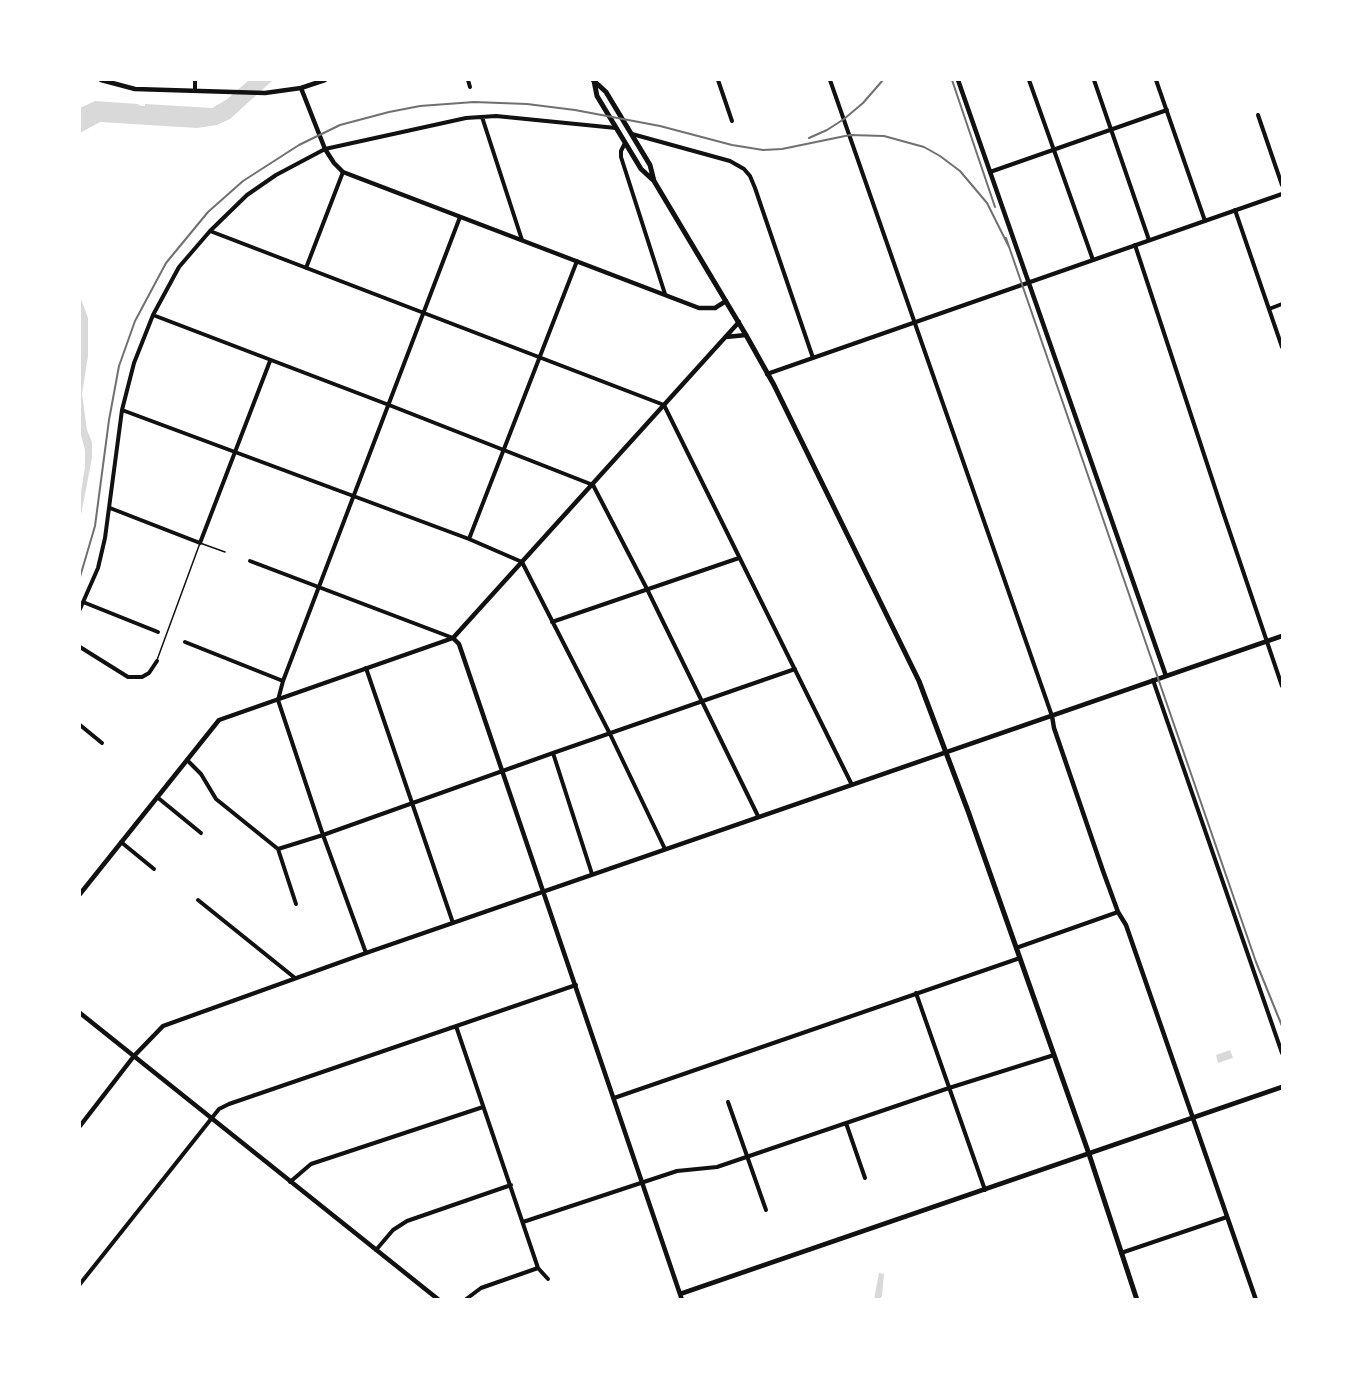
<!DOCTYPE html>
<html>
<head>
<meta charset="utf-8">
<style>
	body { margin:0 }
	#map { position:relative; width:1362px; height:1379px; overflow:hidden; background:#fff; font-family:"Public Sans",sans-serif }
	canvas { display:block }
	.frame { position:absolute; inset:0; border:81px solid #fff; pointer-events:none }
</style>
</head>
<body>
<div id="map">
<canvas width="1362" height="1379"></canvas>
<div class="frame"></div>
</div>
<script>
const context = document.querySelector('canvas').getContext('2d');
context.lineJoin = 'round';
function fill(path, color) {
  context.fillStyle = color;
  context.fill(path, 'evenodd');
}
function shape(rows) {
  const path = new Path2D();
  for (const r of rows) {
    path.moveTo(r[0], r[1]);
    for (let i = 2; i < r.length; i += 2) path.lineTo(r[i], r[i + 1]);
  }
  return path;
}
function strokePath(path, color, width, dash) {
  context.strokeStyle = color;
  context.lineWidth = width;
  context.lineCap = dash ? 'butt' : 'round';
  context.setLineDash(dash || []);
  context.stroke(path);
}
const water = shape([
	[249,80,273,80,230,119,217,125,197,128,100,122,80,133,80,108,95,101,138,104,141,106,145,106,145,104,212,108,226,100],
	[80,296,88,318,88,356,82,394,87,430,92,442,92,458,80,520,80,499,85,467,85,450,80,431],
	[1230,1050,1233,1058,1218,1063,1216,1055],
	[879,1273,884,1274,882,1296,880,1299,874,1299]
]);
const service = shape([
	[157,660,200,543,225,552]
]);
const minor = shape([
	[468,80,470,87],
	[718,80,732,121],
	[830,80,1052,716],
	[1029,80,1093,260],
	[1094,80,1149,240],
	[1156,80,1205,221],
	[195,91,195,80],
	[1258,115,1282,185],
	[482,117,522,240],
	[632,134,730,161,744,169,750,176,755,188,813,358],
	[625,143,621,151,621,157,665,294],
	[990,172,1167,110],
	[1235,210,1282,347],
	[210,231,664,405,852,785],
	[1135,245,1223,512,1282,686],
	[306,268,343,172],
	[1269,309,1282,304],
	[153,315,389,405,593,485,647,589,758,816],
	[122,410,469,539,522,562,610,734,665,849],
	[110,508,200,543,270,361],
	[469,539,577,261],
	[250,561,453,638],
	[83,602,158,632],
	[80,609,98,568,105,538,122,410,134,363,153,315,179,267,210,231,247,195,276,175,325,149,466,118,496,116,616,128],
	[552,622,739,558],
	[185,642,283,681],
	[80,647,128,677,142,677,149,673,157,661],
	[366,668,453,923],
	[1153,680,1282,1053],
	[80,725,102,743],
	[553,753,592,874],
	[187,760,201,774,216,799,278,849,296,904],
	[157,797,201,833],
	[121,842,154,869],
	[278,849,323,835,553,753,795,669],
	[198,900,295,978],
	[1016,948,1118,912],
	[366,953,323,835,278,700,283,681,460,217],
	[916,993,985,1190],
	[456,1026,538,1268,548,1279],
	[614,1098,1020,958],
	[728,1102,766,1210],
	[846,1123,865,1178],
	[290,1182,311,1164,483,1107],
	[523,1222,677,1171,717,1167,949,1088,1054,1055],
	[376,1250,393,1230,407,1221,511,1185],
	[1121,1253,1227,1217],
	[80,1284,219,1109,229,1104,576,985],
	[465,1300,481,1288,538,1268]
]);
const tertiary = shape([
	[101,80,135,89,265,93,301,88,325,80],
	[958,80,1166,676],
	[301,88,325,149,334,163,343,172,699,308,715,308,726,301],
	[726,337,746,335],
	[767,374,1282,194],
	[453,638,459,644,682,1300],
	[1052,716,1054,728,1103,871,1118,912,1126,925,1256,1300],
	[80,894,219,720,453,638,739,322],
	[80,1013,439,1300],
	[80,1126,134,1056,163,1026,366,953,1282,636],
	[680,1294,1282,1087]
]);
const primary = shape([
	[593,80,606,92,650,165,654,181,746,335,774,385,919,681,968,811,1089,1154,1137,1300],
	[594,81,597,96,641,169,653,180]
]);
const rail = shape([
	[952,80,995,207],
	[809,138,827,130,844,119,863,103,883,80],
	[1006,238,1256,962,1282,1026],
	[80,577,95,526,109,420,119,366,135,321,166,263,208,212,243,181,299,145,340,125,389,112,420,106,474,102,527,104,575,110,660,126,732,145,763,150,782,149,850,135,884,136,924,147,940,156,960,171,987,203,1009,247]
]);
fill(water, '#d9d9d9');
strokePath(service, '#111', 1.5);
strokePath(minor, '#111', 4);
strokePath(tertiary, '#111', 4.5);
strokePath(primary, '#111', 5);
strokePath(rail, '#707070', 2);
</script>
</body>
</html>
